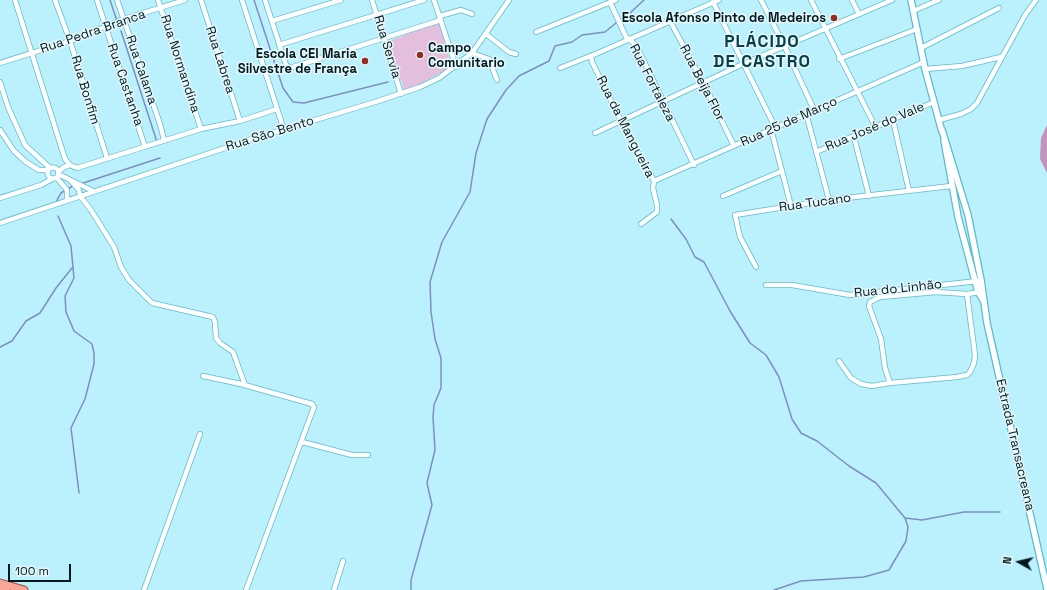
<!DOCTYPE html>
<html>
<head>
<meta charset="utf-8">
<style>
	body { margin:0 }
	#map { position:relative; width:1047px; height:590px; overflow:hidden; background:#bbf1fd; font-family:"Space Grotesk",sans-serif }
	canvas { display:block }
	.north { position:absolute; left:999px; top:542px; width:40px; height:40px; -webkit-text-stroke:3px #e6f7fb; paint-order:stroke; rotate:278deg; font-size:11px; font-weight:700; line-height:16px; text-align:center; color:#00191f }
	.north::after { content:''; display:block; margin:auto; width:14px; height:18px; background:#00191f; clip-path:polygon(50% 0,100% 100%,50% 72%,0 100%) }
	.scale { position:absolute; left:8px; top:564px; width:63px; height:18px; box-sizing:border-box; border:2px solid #00191f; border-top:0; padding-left:5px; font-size:12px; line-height:14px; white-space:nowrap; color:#00191f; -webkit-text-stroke:3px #e6f7fb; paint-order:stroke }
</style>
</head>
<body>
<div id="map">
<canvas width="1047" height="590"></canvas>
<div class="north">N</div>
<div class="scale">100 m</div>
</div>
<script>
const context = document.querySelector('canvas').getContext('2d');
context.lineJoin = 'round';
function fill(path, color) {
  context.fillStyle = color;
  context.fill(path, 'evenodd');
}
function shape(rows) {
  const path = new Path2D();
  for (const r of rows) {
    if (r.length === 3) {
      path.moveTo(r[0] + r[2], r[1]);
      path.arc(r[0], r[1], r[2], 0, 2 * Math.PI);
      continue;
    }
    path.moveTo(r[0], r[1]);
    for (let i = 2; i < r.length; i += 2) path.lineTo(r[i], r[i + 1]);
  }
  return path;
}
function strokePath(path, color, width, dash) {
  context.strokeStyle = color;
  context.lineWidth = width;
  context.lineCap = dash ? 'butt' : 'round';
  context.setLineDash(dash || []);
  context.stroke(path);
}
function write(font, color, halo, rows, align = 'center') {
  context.font = font + ' "Space Grotesk",sans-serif';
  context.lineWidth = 3;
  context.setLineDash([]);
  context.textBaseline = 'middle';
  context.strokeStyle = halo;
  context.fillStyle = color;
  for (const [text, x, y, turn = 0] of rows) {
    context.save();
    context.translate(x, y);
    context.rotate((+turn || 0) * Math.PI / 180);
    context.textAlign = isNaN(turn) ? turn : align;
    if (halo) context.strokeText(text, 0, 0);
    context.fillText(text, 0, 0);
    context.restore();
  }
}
const green = shape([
	[439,21,451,67,405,92,387,42]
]);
const forest = shape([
	[1047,125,1047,173,1040,159,1041,138]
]);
const stream = shape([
	[110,0,118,24],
	[254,0,283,88,293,102,304,103,388,82],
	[625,22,629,19,631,12,644,0],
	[121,31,157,142],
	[80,184,160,158],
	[56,202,61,193,73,186],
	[58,216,71,246,74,278,65,296,66,312,74,331,92,344,94,353,94,364,85,399,71,428,79,493],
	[671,219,686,239,695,257,704,262,730,311,750,343,766,355,779,377,792,419,801,433,817,441,849,466,876,483,905,518,908,527,906,541,889,570,864,577,801,581,774,590],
	[0,347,12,341,26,321,40,313,56,288,72,268],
	[905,518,922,520,964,512,1000,512],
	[411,590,411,580,432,505,427,483,435,450,433,417,434,405,441,388,441,358,435,339,431,312,430,282,442,242,470,192,476,153,487,119,506,90,519,76,549,61,555,46,572,42,582,35,605,32,616,23]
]);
const minor = shape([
	[15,0,65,159,70,165,77,168,201,129,240,121,277,109],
	[55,0,70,41,107,158],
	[97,0,145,147],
	[117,0,160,124,164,140],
	[158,0,201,129],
	[201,0,240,121],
	[242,0,284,130],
	[265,0,286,65,290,68,441,20],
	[372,0,401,94],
	[434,0,456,67],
	[761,0,785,47,814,110],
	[811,0,876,128],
	[852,0,859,14],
	[610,2,626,37,636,45,694,165],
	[713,2,775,127],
	[913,11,939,0],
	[440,16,461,10,472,14],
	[272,21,341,0],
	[670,21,704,84,734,146],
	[536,32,616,0],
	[486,34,509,52,516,54],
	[279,45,424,0],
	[921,48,999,8],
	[472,53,489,59,497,80],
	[839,59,917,29],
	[0,63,70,41,124,19,185,0],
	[560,68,593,55],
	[925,69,962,66,1001,57],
	[0,82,8,107,25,145,50,168],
	[806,113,829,200],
	[893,120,909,191],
	[939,120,961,114,971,109,977,103,1025,15,1036,0],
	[771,129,791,206],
	[0,130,14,151,26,162,39,170,47,170],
	[595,133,743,64,892,0],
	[854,137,869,196],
	[816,152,934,102],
	[53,173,5.5],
	[58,172,64,167,70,165],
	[58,174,93,191],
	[57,178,67,190,67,200],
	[71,181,79,190,80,196,91,210,114,247,121,267,129,280,152,303,213,317,215,322,216,338,220,343,233,352,245,385],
	[654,181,924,62],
	[723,196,782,171],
	[0,198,41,185,52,179],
	[0,223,255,138,372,103,420,87,439,78,472,53,509,0],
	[641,224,657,212,657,205,653,188,654,181,621,121,592,62,591,56,719,0],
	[756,267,740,237,735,215,829,200,951,186],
	[766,285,792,285,850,295,978,281],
	[967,294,975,355,974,363,970,372,967,375,957,377,890,383,885,368,881,339,869,306,870,302,880,297,936,292,967,294,980,292],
	[839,361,851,378,861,384,872,386,890,383],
	[203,376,241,384,312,404,314,407,246,590],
	[302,442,352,455,368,455],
	[144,590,200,434],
	[334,590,343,561]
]);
const tertiary = shape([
	[911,0,925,69,942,132],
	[942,130,968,215,981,280,987,323,1047,589],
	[944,140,958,217,978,292,983,300]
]);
const primary = shape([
	[0,583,24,590],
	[0,588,6,590]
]);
const markers = [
	[834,18,4,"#962c1c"],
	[420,55,4,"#962c1c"],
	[365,61,4,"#962c1c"]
];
const poiNames = [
	["Escola Afonso Pinto de Medeiros",826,18],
	["Campo",428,48,"left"],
	["Comunitario",428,63,"left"],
	["Escola CEI Maria",357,54],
	["Silvestre de França",357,69]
];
const streetNames = [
	["Rua Pedra Branca",93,32,-19],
	["Rua Servia",387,47,73],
	["Rua Labrea",220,60,72],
	["Rua Normandina",180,64,72],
	["Rua Calama",141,70,71],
	["Rua Fortaleza",652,83,63],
	["Rua Beija Flor",702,83,63],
	["Rua Castanha",125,85,71],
	["Rua Bonfim",85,90,73],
	["Rua 25 de Março",789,122,-24],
	["Rua da Mangueira",625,127,63],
	["Rua José do Vale",875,127,-23],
	["Rua São Bento",270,134,-17],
	["Rua Tucano",815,203,-8],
	["Rua do Linhão",898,289,-6],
	["Estrada Transacreana",1015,445,77]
];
const districtNames = [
	["PLÁCIDO",762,42],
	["DE CASTRO",762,62]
];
fill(green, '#e3bfdd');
fill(forest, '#c493bc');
strokePath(stream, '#7e8ec2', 1.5);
strokePath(minor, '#5abccf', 6);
strokePath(tertiary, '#5abccf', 8);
strokePath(primary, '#9d4e41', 9);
strokePath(minor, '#fff', 4.5);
strokePath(tertiary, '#fff', 5.5);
strokePath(primary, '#f7a698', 7);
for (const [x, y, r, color] of markers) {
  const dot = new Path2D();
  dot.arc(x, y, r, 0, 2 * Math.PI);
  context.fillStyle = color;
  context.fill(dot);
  strokePath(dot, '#e6f7fb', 1.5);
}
write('bold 13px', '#00191f', '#e6f7fb', poiNames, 'right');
write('13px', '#00191f', '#e6f7fb', streetNames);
context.letterSpacing = '1px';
write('bold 17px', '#054049', '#e6f7fb', districtNames);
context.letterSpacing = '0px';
</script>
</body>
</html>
